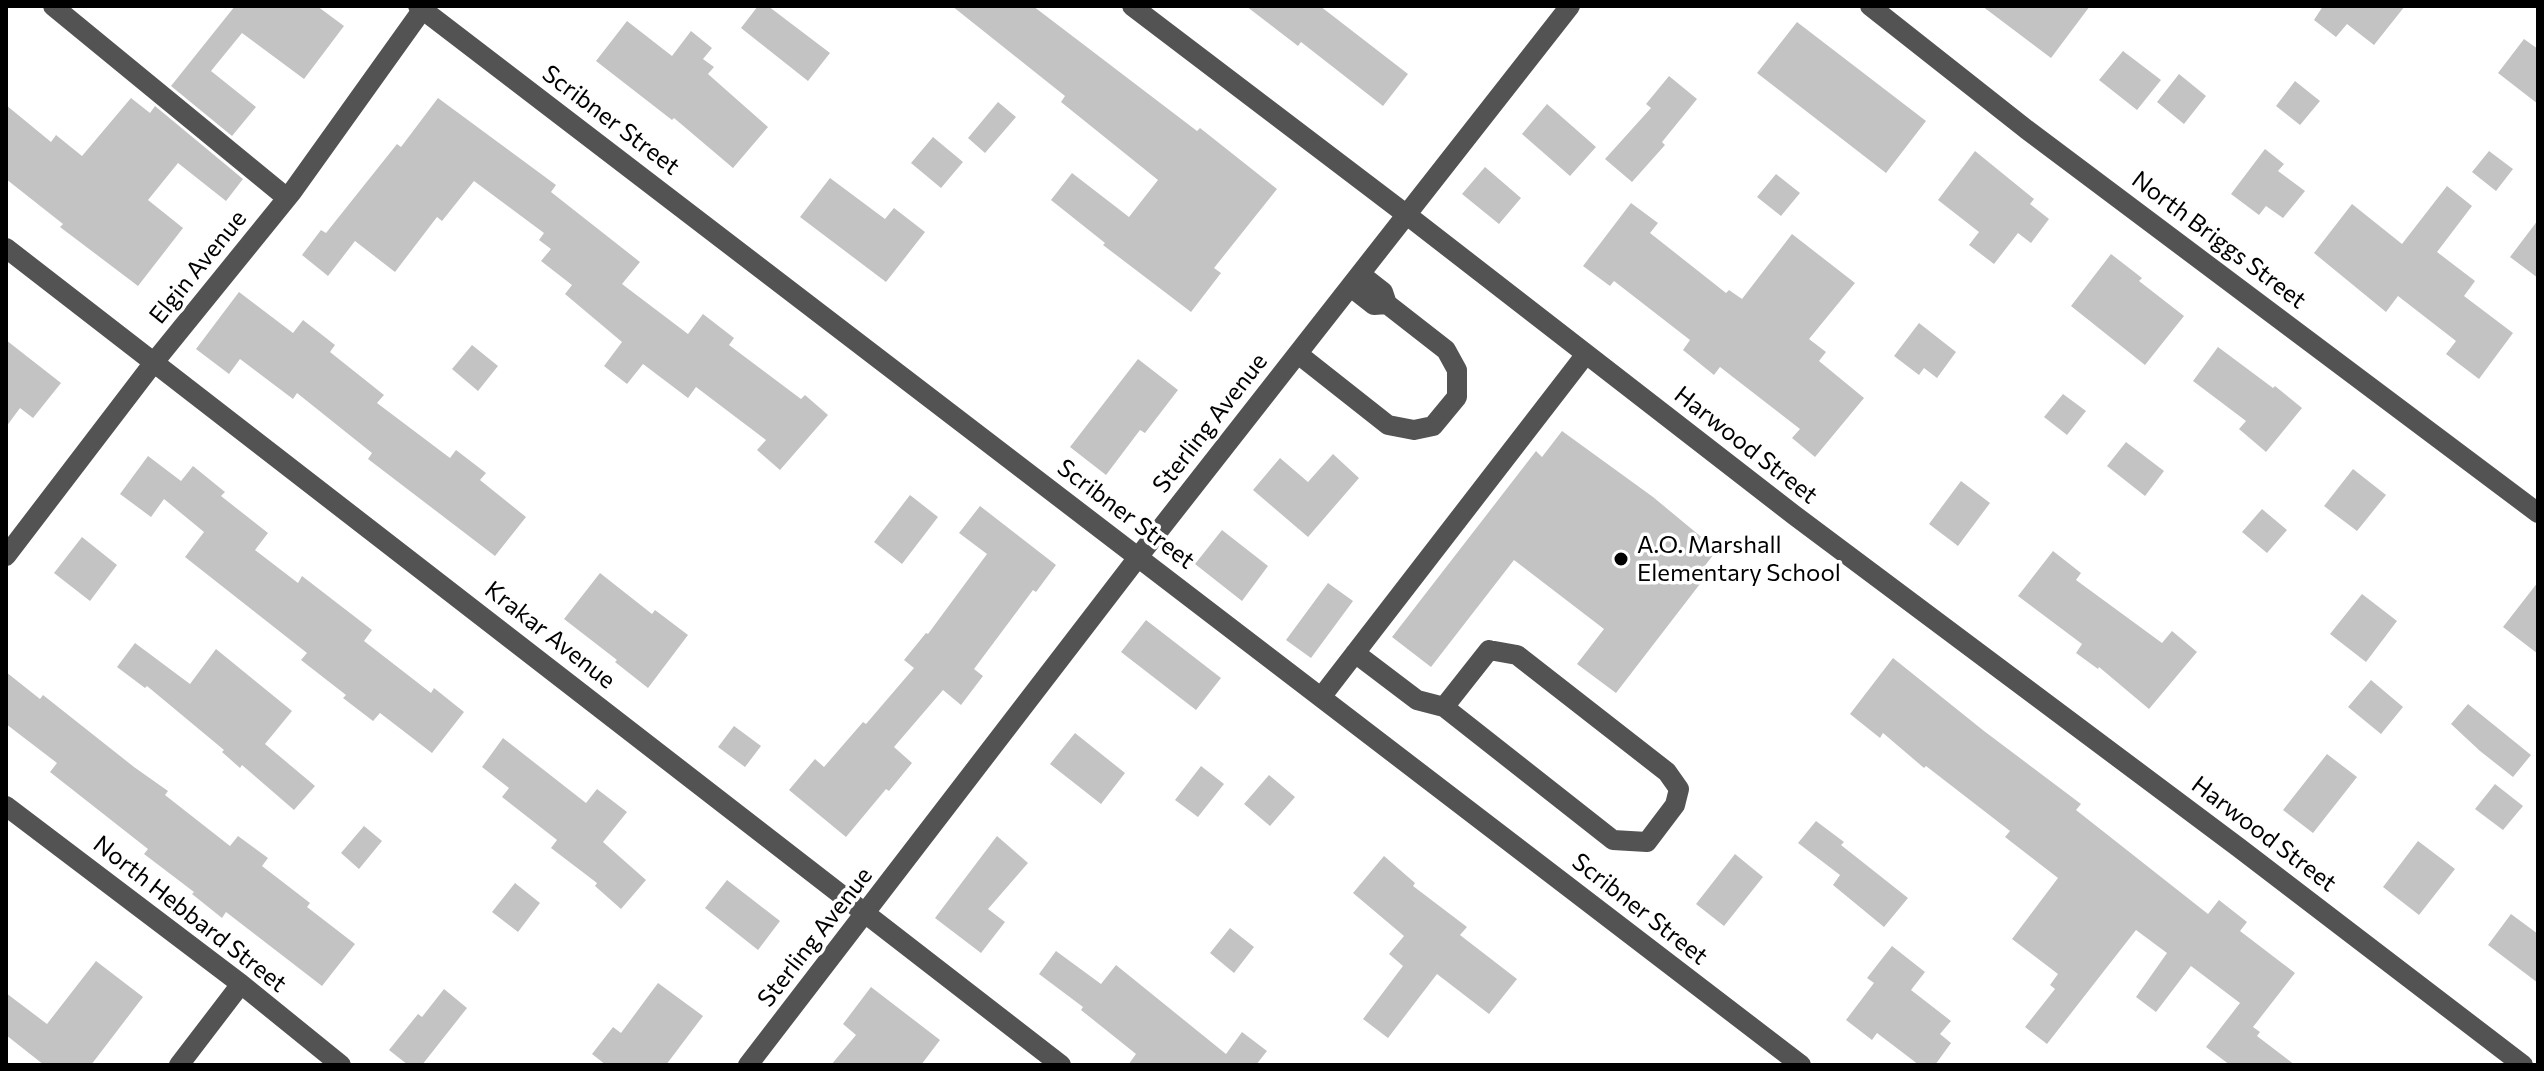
<!DOCTYPE html>
<html>
<head>
<meta charset="utf-8">
<style>
	body { margin:0 }
	#map { position:relative; width:2544px; height:1071px; overflow:hidden; background:#fff; font-family:Commissioner,sans-serif }
	canvas { display:block }
	.frame { position:absolute; inset:0; border:8px solid #000; pointer-events:none }
</style>
</head>
<body>
<div id="map">
<canvas width="2544" height="1071"></canvas>
<div class="frame"></div>
</div>
<script>
const context = document.querySelector('canvas').getContext('2d');
context.lineJoin = 'round';
function fill(path, color) {
  context.fillStyle = color;
  context.fill(path, 'evenodd');
}
function shape(rows) {
  const path = new Path2D();
  for (const r of rows) {
    path.moveTo(r[0], r[1]);
    for (let i = 2; i < r.length; i += 2) path.lineTo(r[i], r[i + 1]);
  }
  return path;
}
function strokePath(path, color, width, dash) {
  context.strokeStyle = color;
  context.lineWidth = width;
  context.lineCap = dash ? 'butt' : 'round';
  context.setLineDash(dash || []);
  context.stroke(path);
}
function write(font, color, halo, rows, align = 'center') {
  context.font = font + ' Commissioner,sans-serif';
  context.lineWidth = 7;
  context.setLineDash([]);
  context.textBaseline = 'middle';
  context.strokeStyle = halo;
  context.fillStyle = color;
  for (const [text, x, y, turn = 0] of rows) {
    context.save();
    context.translate(x, y);
    context.rotate((+turn || 0) * Math.PI / 180);
    context.textAlign = isNaN(turn) ? turn : align;
    if (halo) context.strokeText(text, 0, 0);
    context.fillText(text, 0, 0);
    context.restore();
  }
}
const building = shape([
	[235,6,317,6,344,26,304,79,242,33,211,71,256,107,232,136,171,86],
	[758,6,768,6,830,53,808,81,741,28],
	[952,6,1033,6,1197,131,1200,128,1277,189,1214,268,1221,273,1191,312,1103,245,1105,243,1051,200,1072,173,1129,217,1158,180,1061,102,1065,96],
	[1246,6,1320,6,1408,74,1383,106,1301,42,1298,46],
	[1982,6,2090,6,2051,58],
	[2323,6,2405,6,2374,45,2347,24,2336,37,2314,20],
	[627,21,672,56,691,31,712,48,703,59,714,67,708,74,768,127,733,168,674,118,672,120,596,61],
	[1797,22,1926,121,1886,173,1757,73],
	[2524,39,2538,49,2538,104,2498,73],
	[2123,51,2161,80,2137,110,2099,80],
	[2179,74,2206,96,2184,124,2157,102],
	[1669,76,1697,99,1662,142,1665,145,1632,182,1605,159,1651,108,1646,104],
	[2295,81,2320,101,2300,125,2276,106],
	[131,98,150,113,155,106,243,179,226,201,178,163,148,200,183,228,138,286,60,227,63,224,6,179,6,105,51,142,56,135,82,156],
	[438,98,556,185,551,192,640,262,622,284,688,334,703,314,734,338,729,345,801,399,805,395,828,415,780,470,757,450,766,440,696,387,688,398,643,364,627,384,604,366,622,342,565,294,572,285,541,261,551,249,539,240,544,233,474,181,442,221,437,217,395,272,355,241,328,276,302,255,321,230,326,233,397,144,401,147],
	[998,102,1016,117,985,153,968,138],
	[1547,104,1596,147,1570,176,1522,134],
	[933,137,963,162,941,188,911,163],
	[2265,149,2284,164,2278,171,2305,191,2283,218,2266,206,2259,215,2231,194],
	[1975,151,2034,199,2030,204,2049,219,2031,243,2018,233,1994,264,1969,245,1979,232,1938,200],
	[2489,151,2513,169,2496,191,2472,172],
	[1485,167,1521,198,1499,224,1462,194],
	[1776,174,1800,193,1781,216,1757,197],
	[830,178,885,219,894,208,925,232,886,282,800,217],
	[2447,186,2472,206,2437,252,2475,281,2464,296,2513,333,2479,379,2446,354,2456,341,2398,296,2386,312,2314,253,2352,204,2402,244],
	[1631,203,1658,223,1650,233,1726,293,1729,290,1742,299,1792,234,1855,283,1809,339,1826,352,1819,361,1864,398,1815,457,1792,438,1800,429,1720,367,1714,375,1683,350,1690,340,1614,281,1610,286,1583,266],
	[2538,220,2538,278,2510,257],
	[2111,254,2142,278,2139,281,2184,316,2145,365,2071,306],
	[239,292,293,333,303,320,335,345,330,352,384,395,377,403,450,458,456,450,486,473,480,480,526,517,495,556,368,459,372,453,297,393,293,399,240,359,229,374,196,349],
	[1919,323,1956,352,1937,378,1924,368,1919,375,1894,356],
	[6,340,61,383,33,418,20,408,6,427],
	[472,345,498,366,478,391,452,369],
	[2218,347,2273,388,2275,386,2302,408,2266,452,2239,429,2246,421,2193,381],
	[1138,359,1178,390,1145,433,1140,430,1106,475,1070,447],
	[2063,394,2086,411,2067,435,2044,417],
	[1562,431,1653,497,1717,550,1697,576,1703,580,1616,693,1577,664,1604,629,1514,560,1431,667,1392,637,1536,451,1542,457],
	[2126,442,2164,471,2145,496,2107,466],
	[1333,454,1359,478,1308,537,1253,490,1280,458,1308,482],
	[148,456,181,481,193,466,225,492,221,496,268,533,255,550,298,583,302,576,372,630,364,641,431,693,434,688,464,712,432,753,380,713,373,721,343,698,346,695,301,660,307,653,185,557,204,532,164,499,151,517,120,494],
	[2353,469,2386,495,2357,531,2324,506],
	[1961,481,1990,503,1958,546,1929,524],
	[910,495,938,517,902,564,874,542],
	[980,506,1056,565,1036,592,1033,590,974,669,983,676,961,705,943,690,894,747,912,763,889,791,886,789,846,837,789,790,815,759,824,767,863,722,866,724,914,668,904,660,926,633,928,634,987,554,959,533],
	[2262,509,2287,530,2267,553,2242,532],
	[1222,530,1268,566,1242,601,1195,564],
	[82,537,117,565,90,601,54,573],
	[2053,551,2081,573,2076,580,2162,643,2172,631,2197,652,2149,709,2099,667,2098,669,2076,653,2082,644,2018,596],
	[600,573,652,614,655,610,688,635,648,688,615,662,617,660,564,619],
	[2538,582,2538,654,2503,627],
	[1328,583,1353,601,1311,658,1286,640],
	[2362,594,2397,621,2366,662,2330,634],
	[1146,620,1221,678,1196,710,1121,652],
	[135,643,190,684,216,649,292,711,265,744,315,786,294,810,242,765,240,768,222,752,224,750,147,686,145,688,117,667],
	[1893,658,1984,731,2081,804,2076,810,2208,914,2219,900,2247,922,2240,931,2295,973,2253,1027,2260,1032,2257,1036,2295,1065,2230,1065,2206,1047,2240,1003,2191,966,2156,1012,2136,997,2167,953,2136,930,2047,1044,2025,1027,2055,989,2050,985,2058,974,2012,939,2058,878,2005,837,2010,831,1926,766,1924,768,1883,733,1880,738,1850,714],
	[6,672,40,699,43,695,134,767,168,791,165,795,230,846,238,836,268,858,262,866,310,903,307,907,355,944,322,986,226,912,222,918,192,894,194,892,144,854,148,849,50,772,57,763,6,724],
	[2371,680,2403,707,2381,734,2348,707],
	[2468,704,2531,755,2513,777,2480,751,2451,724],
	[734,726,761,746,745,767,718,747],
	[1075,733,1125,773,1101,804,1050,764],
	[503,738,586,803,597,789,627,812,603,842,646,880,621,909,595,886,597,883,551,848,557,840,502,797,509,788,482,767],
	[2327,754,2357,777,2313,833,2283,810],
	[1201,766,1224,784,1198,817,1175,800],
	[1269,775,1295,797,1270,826,1244,804],
	[2495,784,2523,806,2503,830,2475,809],
	[1816,821,1844,842,1841,845,1908,898,1884,927,1833,885,1840,875,1798,843],
	[364,826,382,841,359,869,341,853],
	[997,836,1028,863,988,909,1005,922,981,953,935,918],
	[2418,841,2455,869,2419,915,2383,887],
	[1735,854,1763,877,1724,926,1696,904],
	[1384,856,1415,883,1413,886,1467,927,1460,935,1517,979,1489,1014,1437,974,1388,1038,1363,1019,1403,966,1389,954,1404,936,1353,893],
	[727,880,780,921,758,950,705,908],
	[515,883,540,903,518,932,492,912],
	[2511,914,2538,934,2538,983,2488,945],
	[1230,928,1254,947,1234,973,1210,953],
	[1892,946,1925,972,1911,990,1951,1021,1940,1034,1951,1043,1935,1065,1919,1065,1877,1033,1872,1040,1846,1020,1874,983,1867,978],
	[1056,951,1101,984,1116,965,1226,1054,1242,1032,1267,1051,1256,1065,1128,1065,1136,1054,1081,1010,1083,1007,1039,974],
	[96,961,143,997,91,1065,44,1065,6,1035,6,993,47,1024],
	[658,983,703,1016,666,1065,606,1065,592,1054,613,1027,621,1033],
	[871,987,940,1040,921,1065,831,1065,856,1035,843,1024],
	[444,989,467,1008,422,1065,408,1065,389,1050,418,1014,422,1017]
]);
const minor = shape([
	[53,6,287,198],
	[418,6,1801,1065],
	[1132,6,1407,215,1794,515,2238,847,2523,1065],
	[1870,6,2026,129,2538,513],
	[6,248,1061,1065],
	[1351,287,1374,305,1387,304],
	[1298,354,1388,425,1414,430,1433,426,1457,397,1457,370,1446,350,1387,304,1383,292,1360,274],
	[6,556,155,361,292,192,425,6],
	[1489,650,1517,655,1667,772,1679,789,1675,805,1647,842,1613,840,1444,707,1489,650],
	[1355,653,1417,700,1444,707],
	[1322,696,1586,354],
	[6,806,241,984,341,1065],
	[179,1065,241,984],
	[748,1065,1139,556,1570,6]
]);
const markers = [
	[1621,559,8,"#000"]
];
const streetNames = [
	["Scribner Street",611,120,37],
	["North Briggs Street",2219,240,37],
	["Elgin Avenue",198,267,-51],
	["Sterling Avenue",1210,423,-52],
	["Harwood Street",1746,445,38],
	["Scribner Street",1126,514,37],
	["Krakar Avenue",550,635,38],
	["Harwood Street",2264,834,37],
	["Scribner Street",1640,909,38],
	["North Hebbard Street",190,914,38],
	["Sterling Avenue",815,937,-52]
];
const poiNames = [
	["A.O. Marshall",1637,545],
	["Elementary School",1637,573]
];
fill(building, '#c3c3c3');
strokePath(minor, '#535353', 20);
for (const [x, y, r, color] of markers) {
  const dot = new Path2D();
  dot.arc(x, y, r, 0, 2 * Math.PI);
  context.fillStyle = color;
  context.fill(dot);
  strokePath(dot, '#fff', 3);
}
write('24px', '#000', '#fff', streetNames);
write('24px', '#000', '#fff', poiNames, 'left');
</script>
</body>
</html>
